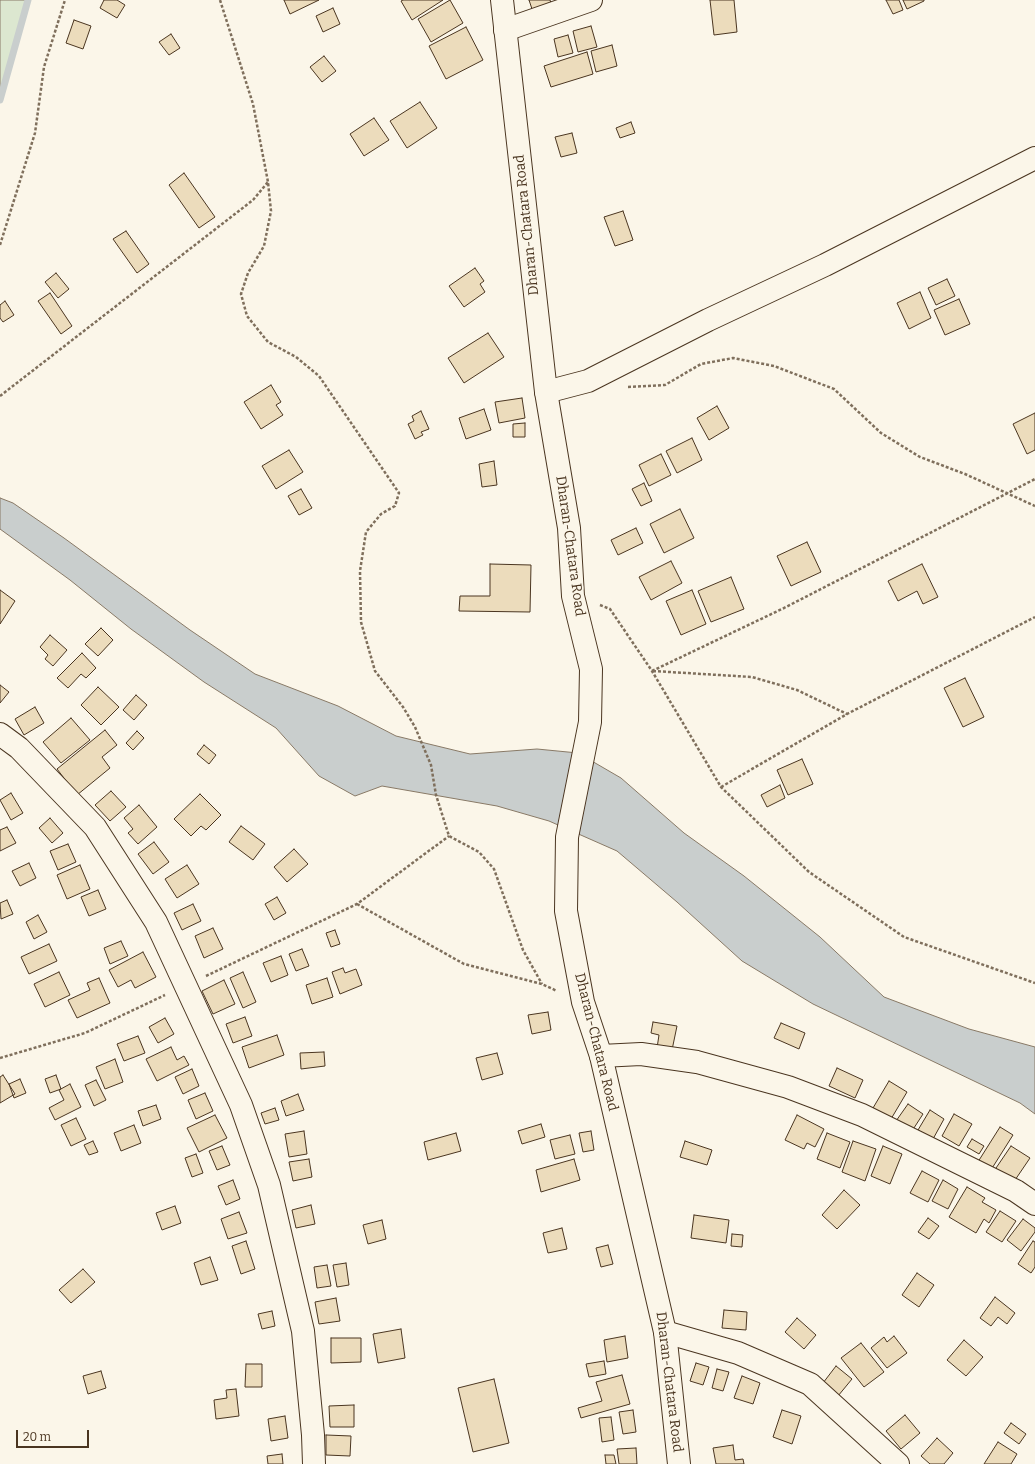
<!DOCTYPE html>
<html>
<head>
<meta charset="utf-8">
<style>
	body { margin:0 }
	#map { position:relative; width:1035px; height:1464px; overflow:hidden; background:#fbf6e9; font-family:Bitter,serif }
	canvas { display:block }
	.scale { position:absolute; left:16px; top:1430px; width:73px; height:18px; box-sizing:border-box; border:2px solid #4a3520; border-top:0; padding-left:5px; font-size:12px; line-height:14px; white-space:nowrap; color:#4a3520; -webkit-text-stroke:3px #fbf6e9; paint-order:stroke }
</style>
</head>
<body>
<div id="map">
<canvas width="1035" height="1464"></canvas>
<div class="scale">20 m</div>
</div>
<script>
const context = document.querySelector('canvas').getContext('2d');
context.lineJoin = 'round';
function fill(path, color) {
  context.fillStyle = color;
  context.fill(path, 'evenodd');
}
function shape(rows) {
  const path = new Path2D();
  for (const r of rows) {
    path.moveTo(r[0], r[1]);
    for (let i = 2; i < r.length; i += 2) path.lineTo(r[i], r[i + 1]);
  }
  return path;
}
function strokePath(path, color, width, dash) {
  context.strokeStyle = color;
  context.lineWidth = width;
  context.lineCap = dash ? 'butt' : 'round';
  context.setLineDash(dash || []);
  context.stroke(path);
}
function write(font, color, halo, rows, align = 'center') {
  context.font = font + ' Bitter,serif';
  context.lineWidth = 3;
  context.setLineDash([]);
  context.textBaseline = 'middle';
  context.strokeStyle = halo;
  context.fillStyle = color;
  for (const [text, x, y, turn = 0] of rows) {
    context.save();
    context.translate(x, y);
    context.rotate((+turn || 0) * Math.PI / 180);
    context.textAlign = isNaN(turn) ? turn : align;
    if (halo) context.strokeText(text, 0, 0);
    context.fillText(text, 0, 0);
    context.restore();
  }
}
const green = shape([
	[0,0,28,0,0,100,0,0]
]);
const water = shape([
	[0,498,13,503,64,538,190,630,255,674,338,706,396,736,470,754,537,749,578,753,621,778,684,833,744,876,820,937,884,997,969,1029,1035,1047,1035,1114,1020,1103,813,1004,742,961,677,902,617,851,549,821,497,806,382,786,355,796,319,776,276,728,204,682,131,629,70,580,0,529,0,498]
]);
const stream = shape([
	[0,100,28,0]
]);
const building = shape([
	[104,0,117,0,125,5,117,18,100,8,104,0],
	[284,0,319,0,290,14,284,0],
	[403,0,443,0,412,20,401,1,403,0],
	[450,0,463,23,431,42,418,19,450,0],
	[529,0,550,0,551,3,532,9,529,0],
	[710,0,734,0,737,32,714,35,710,0],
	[886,0,899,0,903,10,893,14,886,0],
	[903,0,924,0,924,1,907,9,903,0],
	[333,8,340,24,323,32,316,16,333,8],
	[74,20,91,26,83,49,66,43,74,20],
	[591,26,597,47,578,52,573,31,591,26],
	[466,27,483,60,446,79,429,46,466,27],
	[171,34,180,48,169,55,159,42,171,34],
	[568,35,573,53,558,57,554,39,568,35],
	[612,45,617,66,596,72,591,51,612,45],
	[587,52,593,74,551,87,544,66,587,52],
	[324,56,336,71,322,82,310,67,324,56],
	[420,102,437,128,407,148,390,121,420,102],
	[374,118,389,140,364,156,350,134,374,118],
	[631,122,635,133,620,138,616,128,631,122],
	[572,133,577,153,561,157,555,137,572,133],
	[184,173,215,217,199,228,169,185,184,173],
	[623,211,633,240,615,246,604,217,623,211],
	[126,231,149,264,137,273,113,239,126,231],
	[475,268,484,281,480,284,485,292,464,307,449,286,475,268],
	[56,273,69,289,58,298,45,282,56,273],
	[947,279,955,296,936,305,928,288,947,279],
	[920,292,931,318,909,329,897,303,920,292],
	[50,293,72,326,61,334,38,301,50,293],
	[959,299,970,324,945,335,934,310,959,299],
	[5,301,14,315,3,322,0,318,0,305,5,301],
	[488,333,504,357,464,383,448,358,488,333],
	[271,385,281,402,276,405,283,415,261,429,244,402,271,385],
	[522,398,525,418,499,423,495,402,522,398],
	[717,406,729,428,709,440,697,418,717,406],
	[484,409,491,430,466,439,459,418,484,409],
	[421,411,429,429,421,432,423,435,415,439,408,424,414,421,412,416,421,411],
	[1035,413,1035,450,1027,454,1013,424,1035,413],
	[525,423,525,437,513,437,513,424,525,423],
	[692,438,702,460,677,473,666,451,692,438],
	[289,450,303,472,276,489,262,466,289,450],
	[661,454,671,475,649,486,639,465,661,454],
	[494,461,497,485,482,487,479,464,494,461],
	[644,483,652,501,641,506,632,489,644,483],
	[301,489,312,508,299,515,288,496,301,489],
	[680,509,694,538,664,553,650,524,680,509],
	[636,528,643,543,618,555,611,540,636,528],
	[807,542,821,572,791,586,777,556,807,542],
	[671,561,682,583,651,600,639,577,671,561],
	[490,564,531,565,530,612,459,611,460,596,490,596,490,564],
	[922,564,938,597,923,604,917,591,898,601,888,581,922,564],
	[731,577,744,609,711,622,698,591,731,577],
	[0,590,15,601,0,624,0,590],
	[692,590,706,624,681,635,666,601,692,590],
	[101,628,113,640,98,656,85,644,101,628],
	[50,635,67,650,53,666,45,659,48,655,40,647,50,635],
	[82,653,96,668,86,678,81,674,68,688,57,678,82,653],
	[965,678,984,717,963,727,944,688,965,678],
	[0,685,9,692,0,703,0,685],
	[98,687,119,707,101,725,81,705,98,687],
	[136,695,147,705,134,720,123,710,136,695],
	[35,707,44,723,24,735,15,719,35,707],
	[71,718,90,740,61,763,43,742,71,718],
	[105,730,117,745,102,757,110,768,77,795,57,769,105,730],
	[137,731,144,738,133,750,126,743,137,731],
	[204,745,216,755,209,764,197,754,204,745],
	[802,759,813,784,788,795,777,770,802,759],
	[780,785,785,798,767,807,761,795,780,785],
	[111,791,126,807,110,821,95,805,111,791],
	[11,793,23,813,11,820,0,800,11,793],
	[200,794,221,815,206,830,201,826,191,836,174,819,200,794],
	[139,805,157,827,138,844,128,833,133,829,124,818,139,805],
	[50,818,63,833,52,843,39,828,50,818],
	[241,826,265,844,253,860,229,842,241,826],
	[7,827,16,843,0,851,0,830,7,827],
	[154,842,169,862,153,874,138,854,154,842],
	[68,844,76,862,58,870,50,851,68,844],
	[294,849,308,864,287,882,274,867,294,849],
	[29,863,36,878,20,886,12,871,29,863],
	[80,865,90,889,67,899,57,875,80,865],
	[187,865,199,884,177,898,165,879,187,865],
	[98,890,106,909,89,916,81,897,98,890],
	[277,897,286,913,274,920,265,904,277,897],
	[7,900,13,914,1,919,0,903,7,900],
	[193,904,201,921,182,930,174,913,193,904],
	[38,915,47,932,34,939,26,922,38,915],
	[213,928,223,949,204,958,195,936,213,928],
	[335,930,340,944,331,947,326,933,335,930],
	[121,941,128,956,110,964,104,948,121,941],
	[49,944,57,961,29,974,21,957,49,944],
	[302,949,309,966,296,971,289,954,302,949],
	[143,952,156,977,135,988,131,980,118,987,109,970,143,952],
	[281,956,288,975,271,982,263,963,281,956],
	[343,968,345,973,356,969,362,985,340,994,332,972,343,968],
	[59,972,70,995,45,1007,34,984,59,972],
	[243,972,256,1002,243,1008,230,978,243,972],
	[99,978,110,1003,77,1018,68,1000,90,990,87,983,99,978],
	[327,978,333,997,312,1004,306,985,327,978],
	[224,980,235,1004,213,1014,202,991,224,980],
	[548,1012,551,1030,532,1034,528,1015,548,1012],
	[245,1017,252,1036,233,1043,226,1024,245,1017],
	[165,1018,174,1034,158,1043,149,1027,165,1018],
	[653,1022,677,1026,672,1050,657,1048,659,1035,651,1033,653,1022],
	[781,1023,805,1033,799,1049,774,1038,781,1023],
	[277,1035,284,1055,249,1068,242,1047,277,1035],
	[138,1036,145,1053,124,1061,117,1044,138,1036],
	[171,1047,177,1060,184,1056,189,1065,157,1081,146,1059,171,1047],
	[324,1052,325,1066,301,1069,300,1053,324,1052],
	[497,1053,503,1074,482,1080,476,1058,497,1053],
	[115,1059,123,1082,105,1089,96,1067,115,1059],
	[837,1068,863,1080,855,1098,829,1086,837,1068],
	[192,1069,199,1086,183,1094,175,1077,192,1069],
	[3,1075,15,1094,0,1103,0,1077,3,1075],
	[56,1075,61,1089,50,1093,45,1079,56,1075],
	[20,1079,26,1093,14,1098,9,1084,20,1079],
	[96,1080,106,1100,94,1106,85,1085,96,1080],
	[889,1081,907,1092,891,1119,873,1108,889,1081],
	[70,1084,81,1107,55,1120,49,1108,64,1100,59,1090,70,1084],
	[205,1093,213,1111,196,1119,188,1100,205,1093],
	[298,1094,304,1110,286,1116,281,1101,298,1094],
	[908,1104,923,1114,912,1131,896,1121,908,1104],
	[156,1105,161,1119,143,1126,138,1111,156,1105],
	[275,1108,279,1120,265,1124,261,1113,275,1108],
	[930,1110,944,1119,933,1139,918,1130,930,1110],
	[954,1114,972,1124,959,1146,942,1136,954,1114],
	[215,1115,227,1138,199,1152,187,1128,215,1115],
	[797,1115,824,1129,815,1147,807,1143,804,1149,785,1140,797,1115],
	[76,1118,86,1139,71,1146,61,1125,76,1118],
	[541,1124,545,1137,522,1144,518,1131,541,1124],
	[134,1125,141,1143,121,1151,114,1133,134,1125],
	[1000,1127,1013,1135,989,1173,976,1165,1000,1127],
	[304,1131,307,1154,289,1157,285,1134,304,1131],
	[591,1131,594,1150,583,1152,579,1133,591,1131],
	[456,1133,461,1151,428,1160,424,1142,456,1133],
	[827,1133,850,1142,840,1168,817,1159,827,1133],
	[570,1135,575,1154,555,1159,550,1140,570,1135],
	[972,1139,984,1146,979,1154,967,1147,972,1139],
	[93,1141,98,1152,89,1155,84,1145,93,1141],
	[685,1141,712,1150,707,1165,680,1157,685,1141],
	[853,1141,876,1149,865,1181,842,1172,853,1141],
	[222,1146,230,1165,217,1170,209,1151,222,1146],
	[883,1146,902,1154,890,1184,871,1176,883,1146],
	[1011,1146,1030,1158,1013,1183,994,1171,1011,1146],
	[196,1154,203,1173,192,1177,185,1158,196,1154],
	[309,1159,312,1177,293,1181,289,1162,309,1159],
	[574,1159,580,1180,541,1192,536,1170,574,1159],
	[922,1171,939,1180,928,1202,910,1193,922,1171],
	[233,1180,240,1199,226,1205,218,1186,233,1180],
	[943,1180,958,1189,948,1209,932,1201,943,1180],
	[967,1187,985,1198,982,1202,996,1210,989,1223,984,1219,976,1233,949,1217,967,1187],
	[844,1190,860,1205,837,1229,822,1215,844,1190],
	[311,1205,315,1224,296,1228,292,1210,311,1205],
	[175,1206,181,1223,162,1230,156,1213,175,1206],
	[1000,1211,1016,1221,1002,1242,986,1232,1000,1211],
	[239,1212,247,1233,228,1239,221,1219,239,1212],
	[694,1215,729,1220,726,1243,691,1238,694,1215],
	[928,1218,939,1226,929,1239,918,1232,928,1218],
	[1023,1219,1035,1228,1035,1232,1021,1251,1007,1240,1023,1219],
	[382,1220,386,1239,368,1244,363,1225,382,1220],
	[562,1228,567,1249,548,1253,543,1233,562,1228],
	[732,1234,743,1235,742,1247,731,1246,732,1234],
	[246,1241,255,1269,241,1274,232,1246,246,1241],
	[1033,1241,1035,1242,1035,1267,1031,1273,1018,1264,1033,1241],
	[608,1245,613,1264,601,1267,596,1248,608,1245],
	[210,1257,218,1280,201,1285,194,1263,210,1257],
	[346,1263,349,1285,337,1287,333,1265,346,1263],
	[327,1265,331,1286,317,1288,314,1267,327,1265],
	[83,1269,95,1282,71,1303,59,1290,83,1269],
	[917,1273,934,1285,919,1307,902,1295,917,1273],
	[995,1297,1015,1313,1007,1324,998,1317,991,1326,980,1318,995,1297],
	[336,1298,340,1321,319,1324,315,1302,336,1298],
	[724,1310,747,1312,746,1330,722,1328,724,1310],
	[272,1311,275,1326,262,1329,258,1314,272,1311],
	[797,1318,816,1335,804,1349,785,1332,797,1318],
	[401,1329,405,1358,378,1363,373,1334,401,1329],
	[625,1336,628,1358,607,1362,604,1340,625,1336],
	[894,1336,907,1353,887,1368,871,1348,884,1337,887,1342,894,1336],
	[331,1338,361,1338,361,1362,331,1363,331,1338],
	[964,1340,983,1357,966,1376,947,1360,964,1340],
	[861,1343,884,1372,864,1387,841,1358,861,1343],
	[604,1361,606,1374,589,1377,586,1364,604,1361],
	[696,1363,709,1367,703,1385,690,1381,696,1363],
	[246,1364,262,1364,262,1387,245,1387,246,1364],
	[836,1366,852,1379,838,1396,823,1383,836,1366],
	[717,1369,729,1372,723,1391,712,1388,717,1369],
	[101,1371,106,1388,88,1394,83,1376,101,1371],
	[622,1375,630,1404,581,1418,578,1408,602,1401,596,1382,622,1375],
	[742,1376,760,1383,753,1404,734,1398,742,1376],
	[494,1379,509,1443,473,1452,458,1388,494,1379],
	[236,1389,239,1416,216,1419,214,1400,227,1398,226,1390,236,1389],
	[354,1405,354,1427,330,1427,329,1406,354,1405],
	[633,1410,636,1432,623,1434,619,1412,633,1410],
	[782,1410,801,1416,792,1444,773,1437,782,1410],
	[905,1415,920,1433,901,1449,886,1431,905,1415],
	[285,1416,288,1438,271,1441,268,1419,285,1416],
	[611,1417,614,1440,602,1442,599,1418,611,1417],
	[1011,1423,1026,1434,1019,1444,1004,1433,1011,1423],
	[326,1435,351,1436,350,1456,326,1455,326,1435],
	[937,1438,953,1453,944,1464,930,1464,921,1456,937,1438],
	[998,1442,1017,1454,1011,1464,984,1464,998,1442],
	[733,1445,735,1460,743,1459,744,1464,716,1464,713,1448,733,1445],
	[636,1448,637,1464,619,1464,617,1449,636,1448],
	[282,1454,283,1464,268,1464,267,1456,282,1454],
	[605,1455,614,1455,616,1464,606,1464,605,1455]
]);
const path = shape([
	[220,0,253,104,268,182,271,211,264,246,248,273,241,294,247,316,268,342,296,357,319,376,399,493,395,506,381,514,366,532,360,571,361,622,375,671,403,707,415,727,431,765,436,795,449,836,479,852,494,869,523,950,542,984],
	[0,245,35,133,44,67,65,0],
	[628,387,665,385,701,364,733,358,774,366,834,389,881,433,920,457,965,474,1035,506],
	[0,396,253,200,268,182],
	[600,605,610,609,652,671,721,787,809,872,904,937,1035,983],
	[652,671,784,608,1035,479],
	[653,671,752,677,797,690,847,714],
	[721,787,847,714,1035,617],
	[357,904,464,964,542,984,557,991],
	[206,976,357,904,449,836],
	[0,1058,85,1033,165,995]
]);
const street = shape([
	[505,30,591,0],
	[546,392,588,381,708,320,825,265,1035,158],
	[0,734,19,748,95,827,156,922,241,1105,269,1185,303,1331,313,1435,314,1464],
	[601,1056,641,1054,697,1062,788,1087,862,1115,1016,1191,1035,1204],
	[665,1332,738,1353,810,1384,898,1464]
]);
const primary = shape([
	[502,0,546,392,569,528,573,596,591,669,590,722,567,837,566,911,583,1002,601,1056,665,1332,679,1464]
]);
const streetNames = [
	["Dharan-Chatara Road",527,225,-96],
	["Dharan-Chatara Road",570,546,82],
	["Dharan-Chatara Road",596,1042,76],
	["Dharan-Chatara Road",669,1382,83]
];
fill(green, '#dce7d0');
strokePath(green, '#887966', 1);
fill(water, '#c9cecd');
strokePath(water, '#887966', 1);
strokePath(stream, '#c9cecd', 7);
fill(building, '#ecdcbc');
strokePath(building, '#4a3520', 1);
strokePath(street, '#4a3520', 24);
strokePath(primary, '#4a3520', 24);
strokePath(path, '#7f6f5c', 2.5, [3, 2]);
strokePath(street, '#fbf6e9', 22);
strokePath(primary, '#fbf6e9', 22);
write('14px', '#4a3520', '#fbf6e9', streetNames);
</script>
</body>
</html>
